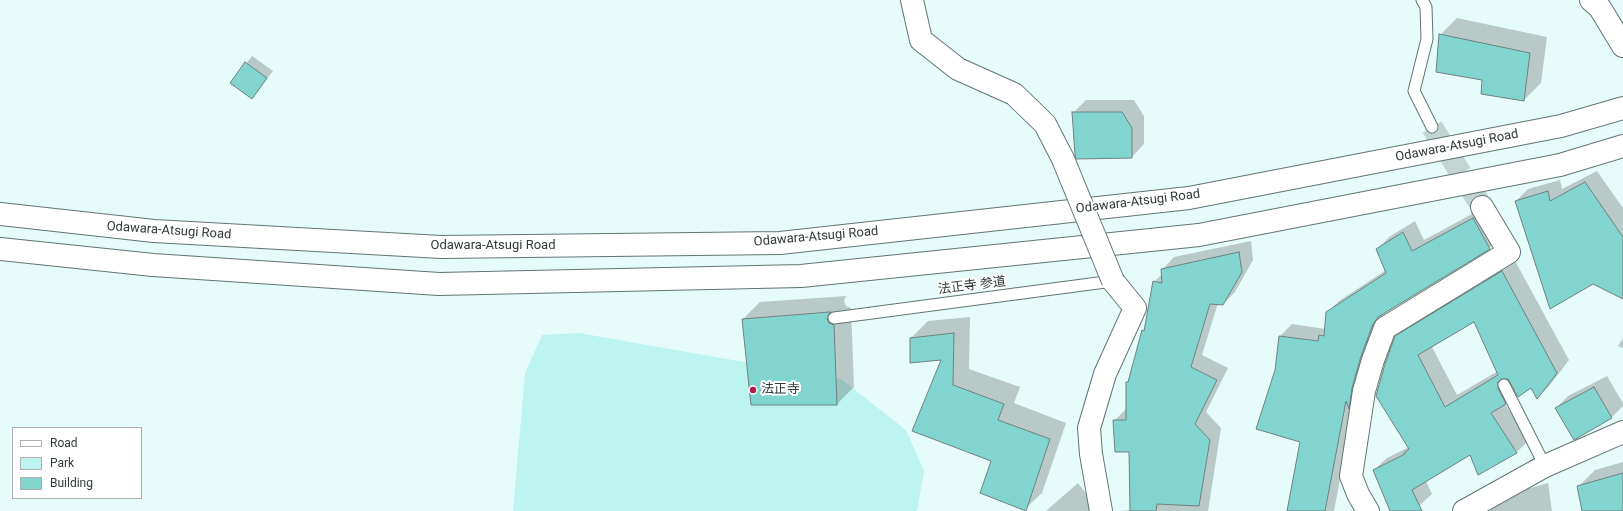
<!DOCTYPE html>
<html>
<head>
<meta charset="utf-8">
<style>
	body { margin:0 }
	#map { position:relative; width:1623px; height:511px; overflow:hidden; background:#e6fcfa; font-family:Roboto,sans-serif }
	canvas { display:block }
	.legend { position:absolute; left:12px; top:427px; width:130px; height:72px; box-sizing:border-box; background:#fff; border:1px solid #adb0b0; margin:0; padding:5px 7px; list-style:none; font-size:12px; color:#313a39 }
	.legend li { display:flex; align-items:center; gap:8px; height:20px }
	.legend b { width:20px; border:1px solid #adb0b0 }
</style>
</head>
<body>
<div id="map">
<canvas width="1623" height="511"></canvas>
<ul class="legend">
<li><b style="height:5px;background:#fff"></b>Road</li>
<li><b style="height:11px;background:#bef4ef"></b>Park</li>
<li><b style="height:11px;background:#82d5ce"></b>Building</li>
</ul>
</div>
<script>
const context = document.querySelector('canvas').getContext('2d');
context.lineJoin = 'round';
function fill(path, color) {
  context.fillStyle = color;
  context.fill(path, 'evenodd');
}
function shape(rows) {
  const path = new Path2D();
  for (const r of rows) {
    path.moveTo(r[0], r[1]);
    for (let i = 2; i < r.length; i += 2) path.lineTo(r[i], r[i + 1]);
  }
  return path;
}
function strokePath(path, color, width, dash) {
  context.strokeStyle = color;
  context.lineWidth = width;
  context.lineCap = dash ? 'butt' : 'round';
  context.setLineDash(dash || []);
  context.stroke(path);
}
function write(font, color, halo, rows, align = 'center') {
  context.font = font + ' Roboto,"Noto Sans JP",sans-serif';
  context.lineWidth = 4;
  context.setLineDash([]);
  context.textBaseline = 'middle';
  context.strokeStyle = halo;
  context.fillStyle = color;
  for (const [text, x, y, turn = 0] of rows) {
    context.save();
    context.translate(x, y);
    context.rotate((+turn || 0) * Math.PI / 180);
    context.textAlign = isNaN(turn) ? turn : align;
    if (halo) context.strokeText(text, 0, 0);
    context.fillText(text, 0, 0);
    context.restore();
  }
}
const green = shape([
	[579,333,841,379,906,430,924,471,917,511,513,511,525,373,542,335]
]);
const shadow = shape([
	[1457,18,1547,37,1541,83,1524,100,1483,79,1440,35],
	[252,56,273,71,252,98,231,83],
	[1086,100,1134,100,1144,116,1144,144,1132,157,1073,113],
	[1597,171,1623,208,1623,298,1516,201,1528,189,1560,180,1562,189],
	[1485,207,1501,236,1489,248,1384,313,1373,344,1355,401,1334,511,1288,511,1301,441,1276,370,1280,336,1292,324,1325,329,1327,313,1339,301,1386,270,1377,249,1389,237,1415,221,1424,240],
	[1251,241,1253,260,1235,292,1223,304,1218,303,1202,355,1228,368,1206,412,1221,428,1208,511,1120,511,1131,510,1130,451,1114,421,1127,408,1127,383,1130,379,1143,331,1145,328,1154,282,1163,273,1163,269,1174,257],
	[1514,259,1569,360,1550,385,1538,397,1531,387,1516,392,1505,404,1529,440,1517,452,1479,473,1471,454,1426,481,1432,494,1419,506,1410,511,1391,511,1374,470,1387,458,1409,447,1396,337,1409,324],
	[1475,321,1498,371,1457,395,1431,345],
	[846,296,844,301,846,306,851,308,854,387,837,404,743,319,760,302],
	[970,317,969,369,1020,387,1014,403,1066,423,1042,493,1025,509,993,461,913,431,942,359,911,338,928,321],
	[1623,338,1623,348,1618,346],
	[1607,376,1623,403,1623,406,1612,417,1575,438,1556,408,1568,396],
	[1623,462,1623,511,1583,511,1578,487,1595,470],
	[1078,483,1095,505,1089,511,1046,511],
	[1548,483,1552,511,1477,511,1509,494]
]);
const building = shape([
	[1439,34,1530,53,1524,101,1481,94,1482,80,1436,72,1439,34],
	[245,62,267,78,252,99,230,83,245,62],
	[1072,112,1122,112,1132,128,1132,158,1076,159,1075,155,1072,112],
	[1585,182,1623,237,1623,299,1593,284,1550,309,1515,201,1548,191,1550,201,1585,182],
	[1473,218,1490,249,1378,317,1373,324,1361,356,1352,388,1349,409,1346,401,1325,511,1287,511,1300,442,1256,429,1275,370,1279,336,1318,341,1319,335,1324,336,1326,312,1386,273,1376,249,1403,232,1412,251,1473,218],
	[1239,252,1242,272,1223,305,1210,304,1191,367,1217,380,1195,424,1210,440,1199,506,1157,504,1156,511,1130,511,1129,452,1115,452,1113,420,1126,420,1126,382,1128,382,1142,330,1144,331,1153,281,1162,283,1161,269,1239,252],
	[1502,271,1557,373,1537,399,1531,388,1518,397,1508,379,1501,379,1498,382,1498,388,1506,404,1491,413,1517,453,1478,475,1470,455,1412,490,1422,511,1390,511,1373,470,1405,454,1405,452,1409,449,1376,396,1385,364,1395,336,1502,271],
	[1474,322,1498,375,1445,407,1418,355,1474,322],
	[830,312,827,319,829,323,834,325,837,405,751,405,742,319,830,312],
	[954,333,953,385,1004,404,998,420,1050,439,1026,511,980,493,991,461,912,431,941,360,910,363,910,338,954,333],
	[1594,387,1612,418,1574,440,1555,408,1594,387],
	[1623,473,1623,511,1582,511,1577,486,1623,473]
]);
const streetTunnel = shape([
	[1432,127,1482,207]
]);
const lane = shape([
	[1422,0,1426,7,1427,39,1414,91,1432,127],
	[834,318,1113,281],
	[1504,385,1545,466]
]);
const street = shape([
	[912,0,921,40,958,69,1014,94,1045,124,1063,159],
	[1591,0,1600,8,1623,46],
	[1101,511,1091,454,1089,428,1105,374,1135,308,1113,281],
	[1368,511,1358,494,1351,476,1364,391,1373,360,1385,328,1509,252,1482,207],
	[1464,511,1545,466,1623,432]
]);
const highway = shape([
	[0,214,154,231,441,247,780,243,1189,198,1561,126,1623,108],
	[0,249,153,265,439,284,801,276,1199,235,1560,165,1623,146]
]);
const streetBridge = shape([
	[1063,159,1113,281]
]);
const markers = [
	[753,390,4,"#b01e4c"]
];
const streetNames = [
	["Odawara-Atsugi Road",1457,146,-11],
	["Odawara-Atsugi Road",1138,202,-7],
	["Odawara-Atsugi Road",169,231,4],
	["Odawara-Atsugi Road",816,237,-5],
	["Odawara-Atsugi Road",493,246],
	["法正寺 参道",972,286,-7]
];
const poiNames = [
	["法正寺",761,390]
];
fill(green, '#bef4ef');
fill(shadow, '#0003');
fill(building, '#82d5ce');
strokePath(building, '#6e8280', 1);
strokePath(streetTunnel, '#c2d5d3', 22, [22, 11]);
strokePath(lane, '#617573', 13);
strokePath(street, '#617573', 24);
strokePath(highway, '#617573', 24);
strokePath(lane, '#fff', 11);
strokePath(street, '#fff', 22);
strokePath(highway, '#fff', 22);
strokePath(streetBridge, '#617573', 24, []);
strokePath(streetBridge, '#fff', 22);
for (const [x, y, r, color] of markers) {
  const dot = new Path2D();
  dot.arc(x, y, r, 0, 2 * Math.PI);
  context.fillStyle = color;
  context.fill(dot);
  strokePath(dot, '#fff', 1.5);
}
write('13px', '#313a39', '#fff', streetNames);
write('13px', '#313a39', '#fff', poiNames, 'left');
</script>
</body>
</html>
